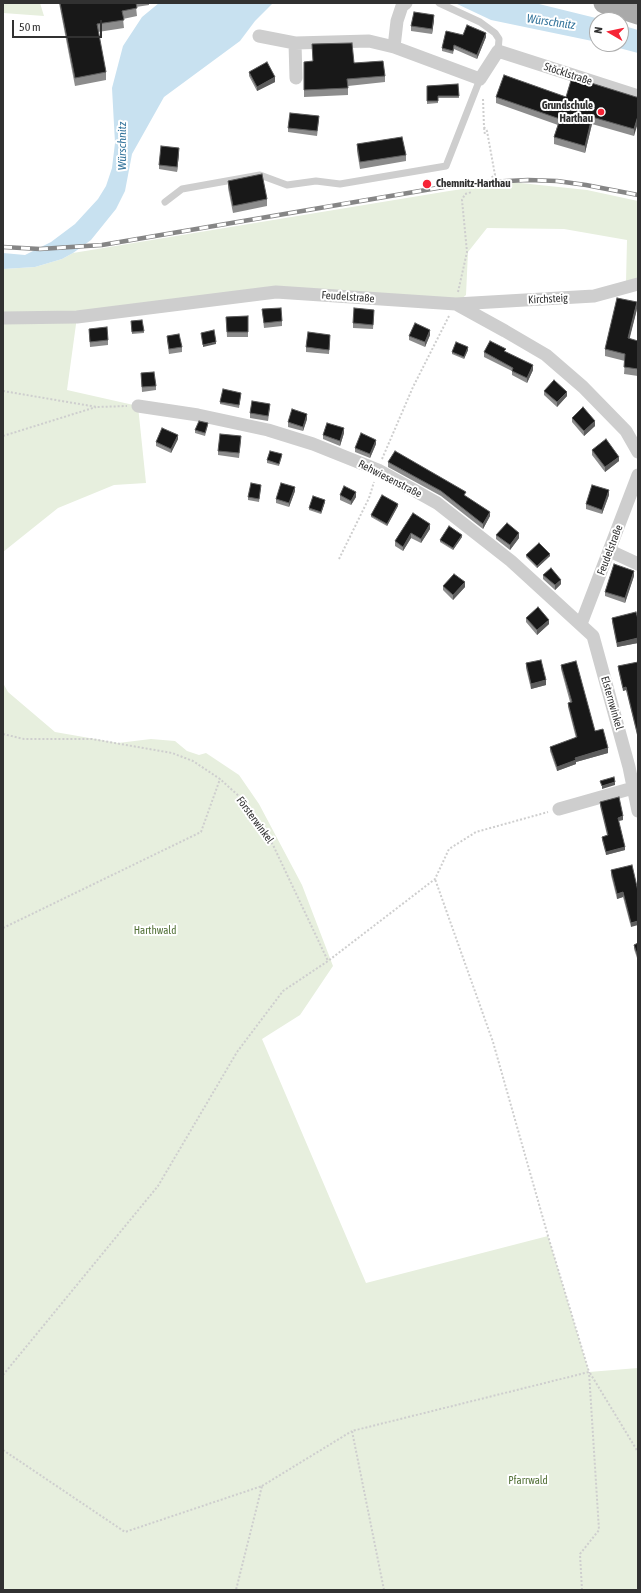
<!DOCTYPE html>
<html>
<head>
<meta charset="utf-8">
<style>
	body { margin:0 }
	#map { position:relative; width:641px; height:1593px; overflow:hidden; background:#fff; font-family:"Asap Condensed",sans-serif }
	canvas { display:block }
	.frame { position:absolute; inset:0; border:4px solid #313131; pointer-events:none }
	.north { position:absolute; left:589px; top:12px; width:40px; height:40px; box-sizing:border-box; background:#fff; border:1px solid #adadad; border-radius:50%; rotate:279deg; font-size:11px; font-weight:700; line-height:16px; text-align:center; color:#313131 }
	.north::after { content:''; display:block; margin:auto; width:14px; height:18px; background:#f62436; clip-path:polygon(50% 0,100% 100%,50% 72%,0 100%) }
	.scale { position:absolute; left:12px; top:20px; width:90px; height:18px; box-sizing:border-box; border:2px solid #313131; border-top:0; padding-left:5px; font-size:12px; line-height:14px; white-space:nowrap; color:#313131; -webkit-text-stroke:3px #fff; paint-order:stroke }
</style>
</head>
<body>
<div id="map">
<canvas width="641" height="1593"></canvas>
<div class="frame"></div>
<div class="north">N</div>
<div class="scale">50 m</div>
</div>
<script>
const context = document.querySelector('canvas').getContext('2d');
context.lineJoin = 'round';
function fill(path, color) {
  context.fillStyle = color;
  context.fill(path, 'evenodd');
}
function shape(rows) {
  const path = new Path2D();
  for (const r of rows) {
    path.moveTo(r[0], r[1]);
    for (let i = 2; i < r.length; i += 2) path.lineTo(r[i], r[i + 1]);
  }
  return path;
}
function strokePath(path, color, width, dash) {
  context.strokeStyle = color;
  context.lineWidth = width;
  context.lineCap = dash ? 'butt' : 'round';
  context.setLineDash(dash || []);
  context.stroke(path);
}
function write(font, color, halo, rows, align = 'center') {
  context.font = font + ' "Asap Condensed",sans-serif';
  context.lineWidth = 4;
  context.setLineDash([]);
  context.textBaseline = 'middle';
  context.strokeStyle = halo;
  context.fillStyle = color;
  for (const [text, x, y, turn = 0] of rows) {
    context.save();
    context.translate(x, y);
    context.rotate((+turn || 0) * Math.PI / 180);
    context.textAlign = isNaN(turn) ? turn : align;
    if (halo) context.strokeText(text, 0, 0);
    context.fillText(text, 0, 0);
    context.restore();
  }
}
const green = shape([
	[3,3,40,3,44,16,3,13],
	[511,182,587,190,638,201,638,280,626,283,627,240,564,229,487,228,468,252,466,295,456,304,276,292,77,317,67,390,138,406,146,483,114,485,58,508,3,552,3,269,35,267,62,259,73,253,449,191],
	[3,683,8,692,55,732,118,743,151,739,175,741,187,751,199,755,206,753,239,775,259,804,302,885,333,966,300,1015,262,1039,366,1283,548,1236,589,1372,638,1368,638,1590,3,1590]
]);
const water = shape([
	[159,3,273,3,255,21,240,41,164,97,132,154,125,191,116,209,91,240,73,253,62,259,35,267,3,269,3,253,25,255,51,242,75,224,98,199,106,186,112,168,115,143,112,88,123,46,142,17],
	[455,3,535,3,604,20,597,20,597,42,491,20],
	[621,25,638,30,638,53,604,44,621,44]
]);
const path = shape([
	[483,99,484,127,487,131,495,175,491,178],
	[484,128,485,135],
	[458,292,467,252,462,200,465,194,472,192],
	[3,391,97,407,127,406],
	[3,436,96,407],
	[382,459,413,387,449,316],
	[339,559,369,498,374,482],
	[3,734,24,739,92,739,172,753,193,761,220,779,241,798,273,845,328,961],
	[3,928,201,832,220,779],
	[590,1373,638,1452],
	[3,1375,158,1186,237,1052,283,991,328,961,435,879,449,849,476,832,548,812],
	[3,1450,125,1532,262,1486,236,1590],
	[262,1486,352,1431],
	[384,1590,352,1431,589,1372,548,1236,493,1042,435,879],
	[582,1590,580,1554,599,1530,589,1372]
]);
const lane = shape([
	[439,3,480,22,495,33,499,39,498,51],
	[165,202,182,189,260,175,287,185,316,181,340,184,446,166,480,79]
]);
const street = shape([
	[259,36,295,43,369,41,394,47,480,79,498,51,638,96],
	[295,43,296,78],
	[394,47,397,21,402,6,406,3],
	[456,304,594,296,638,284],
	[3,318,77,317,276,292,456,304,505,331,546,355,583,387,626,431,638,452],
	[138,406,198,415,268,430,313,444,378,470,437,503,511,561,593,636,629,767,638,811],
	[610,551,638,564],
	[581,624,638,475],
	[559,809,633,788]
]);
const primary = shape([
	[604,3,638,14]
]);
const rail = shape([
	[3,247,40,249,102,245,467,183,528,180,557,181,586,185,638,195]
]);
const wall = shape([
	[59,3,149,3,149,5,136,7,137,16,123,19,124,28,98,32,106,72,106,80,75,86],
	[434,20,432,34,411,31,411,26],
	[463,35,486,37,477,59,454,49,453,54,442,51,442,48],
	[312,44,385,76,385,82,348,86,348,95,304,97,304,62,313,61],
	[249,72,275,82,257,91,249,76],
	[458,84,459,98,438,98,438,103,427,104,427,86],
	[496,97,636,97,634,136,592,124,585,153,554,144,554,137,558,125,496,103],
	[319,120,317,136,288,132,288,128],
	[357,144,406,155,406,161,360,169,357,151],
	[179,153,177,172,159,169,159,165],
	[228,181,267,199,267,206,233,213,228,188],
	[262,309,282,321,282,326,264,328],
	[637,309,629,339,638,341,638,376,624,374,625,361,605,356,605,349],
	[374,314,373,329,353,328,353,323],
	[248,316,248,337,227,337,226,317],
	[131,323,144,331,144,333,132,334],
	[89,329,108,340,108,345,90,347],
	[430,335,425,347,409,340,409,336],
	[167,336,182,347,182,352,169,354,167,340],
	[330,339,329,354,306,352,306,347],
	[468,350,464,359,452,354,452,352],
	[484,352,506,352,533,370,527,383,512,375,512,371,484,357],
	[141,373,156,386,156,390,142,392],
	[544,391,567,396,557,407,544,395],
	[241,395,239,408,220,404,220,402],
	[270,408,268,421,250,418,250,413],
	[572,418,595,426,584,436,572,422],
	[307,419,303,431,288,427,288,422],
	[208,425,205,436,195,433,195,430],
	[344,433,340,446,323,439,323,435],
	[178,439,171,453,156,446,156,442],
	[241,441,239,458,218,455,218,451],
	[376,444,370,458,355,452,355,448],
	[592,450,619,461,605,472,592,455],
	[282,456,279,466,267,463,267,460],
	[388,462,490,516,483,529,441,496,388,467],
	[261,487,259,502,248,500,248,497],
	[295,491,289,507,276,503,276,499],
	[340,495,356,497,351,505,340,500],
	[609,495,602,514,586,509,586,504],
	[325,502,321,514,309,510,309,508],
	[398,506,387,526,371,517,371,515],
	[413,513,430,529,421,543,411,538,403,551,395,546,395,541],
	[496,535,519,538,510,550,496,539],
	[462,537,453,550,440,542,440,540],
	[526,555,550,556,537,568,526,557],
	[543,575,561,584,555,590,543,579],
	[634,576,625,603,605,596,605,592],
	[443,586,465,587,453,600,443,590],
	[526,618,549,624,537,635,526,622],
	[612,618,638,619,638,643,617,647,612,622],
	[638,662,638,739,626,690,623,691,618,669,618,666],
	[526,663,546,685,531,689,526,668],
	[561,665,595,731,608,753,576,762,576,764,557,771,550,751,550,747,576,738,568,707,568,703,570,702,561,669],
	[600,802,623,820,618,821,625,850,606,855,602,840,602,837,607,835,600,806],
	[611,870,638,891,631,927,623,897,617,899,611,875],
	[638,943,638,961,634,949,634,945]
]);
const shadedWall = shape([
	[434,15,434,20,432,34,432,29],
	[486,33,486,37,477,59,477,55],
	[275,77,275,82,257,91,257,87],
	[638,116,638,123,634,136,634,129],
	[592,117,592,124,585,153,585,146],
	[179,148,179,153,177,172,177,167],
	[637,302,637,309,628,345,628,338],
	[430,330,430,335,425,347,425,342],
	[216,342,216,344,203,347,203,345],
	[468,347,468,350,464,359,464,357],
	[533,365,533,370,527,383,527,378],
	[567,392,567,396,557,407,557,402],
	[307,414,307,419,303,431,303,427],
	[595,421,595,426,584,436,584,431],
	[344,428,344,433,340,446,340,441],
	[178,435,178,439,171,453,171,449],
	[376,440,376,444,370,458,370,454],
	[619,457,619,461,605,472,605,467],
	[295,487,295,491,289,507,289,503],
	[609,490,609,495,602,514,602,510],
	[356,492,356,497,351,505,351,501],
	[325,500,325,502,321,514,321,512],
	[398,504,398,506,387,526,387,524],
	[490,512,490,516,483,529,483,524],
	[430,524,430,529,421,543,421,539],
	[411,533,411,538,403,551,403,547],
	[519,533,519,538,510,550,510,545],
	[462,535,462,537,453,550,453,548],
	[550,554,550,556,537,568,537,566],
	[634,571,634,576,625,603,625,598],
	[561,580,561,584,555,590,555,585],
	[465,582,465,587,453,600,453,595],
	[549,620,549,624,537,635,537,630],
	[638,638,638,643,617,647,617,643],
	[546,680,546,685,531,689,531,684],
	[626,687,626,690,623,691,623,688],
	[608,748,608,753,576,762,576,764,557,771,557,767,575,758],
	[615,782,615,785,602,789,602,786],
	[623,816,623,820,618,821,618,818],
	[625,847,625,850,606,855,606,852],
	[623,892,623,897,617,899,617,894],
	[638,921,638,925,631,927,631,923]
]);
const building = shape([
	[60,3,136,3,137,8,122,11,124,20,97,24,106,72,75,78,60,3],
	[414,12,434,15,432,29,411,26,414,12],
	[467,25,486,33,477,55,454,45,453,51,442,48,446,31,463,35,467,25],
	[352,43,354,63,383,61,385,76,347,79,348,88,304,90,304,62,313,61,312,44,352,43],
	[267,62,275,77,257,87,249,72,267,62],
	[504,75,566,97,572,77,636,97,638,97,638,116,634,129,592,117,585,146,554,137,560,119,496,97,504,75],
	[458,84,459,96,438,96,438,101,427,101,427,86,458,84],
	[290,113,319,116,317,131,288,128,290,113],
	[402,137,406,155,360,162,357,144,402,137],
	[161,146,179,148,177,167,159,165,161,146],
	[262,174,267,199,233,206,228,181,262,174],
	[617,298,637,302,628,338,638,341,638,369,624,367,625,354,605,349,617,298],
	[281,308,282,321,264,323,262,309,281,308],
	[354,308,374,310,373,325,353,323,354,308],
	[248,316,248,332,227,332,226,317,248,316],
	[142,320,144,331,132,332,131,321,142,320],
	[415,323,430,330,425,342,409,336,415,323],
	[107,327,108,340,90,342,89,329,107,327],
	[214,330,216,342,203,345,201,333,214,330],
	[308,332,330,335,329,350,306,347,308,332],
	[179,334,182,347,169,349,167,336,179,334],
	[490,341,506,349,504,351,533,365,527,378,512,371,513,368,484,352,490,341],
	[456,342,468,347,464,357,452,352,456,342],
	[154,372,156,386,142,387,141,373,154,372],
	[554,380,567,392,557,402,544,391,554,380],
	[223,389,241,393,239,405,220,402,223,389],
	[252,401,270,404,268,416,250,413,252,401],
	[583,407,595,421,584,431,572,418,583,407],
	[292,409,307,414,303,427,288,422,292,409],
	[199,421,208,423,205,433,195,430,199,421],
	[327,423,344,428,340,441,323,435,327,423],
	[162,428,178,435,171,449,156,442,162,428],
	[361,433,376,440,370,454,355,448,361,433],
	[220,434,241,436,239,453,218,451,220,434],
	[606,439,619,457,605,467,592,450,606,439],
	[270,451,282,454,279,464,267,460,270,451],
	[395,451,466,492,464,495,490,512,483,524,441,491,388,462,395,451],
	[251,483,261,485,259,499,248,497,251,483],
	[281,483,295,487,289,503,276,499,281,483],
	[592,485,609,490,602,510,586,504,592,485],
	[344,486,356,492,351,501,340,495,344,486],
	[382,495,398,504,387,524,371,515,382,495],
	[313,496,325,500,321,512,309,508,313,496],
	[413,513,430,524,421,539,411,533,403,547,395,541,413,513],
	[507,523,519,533,510,545,496,535,507,523],
	[449,526,462,535,453,548,440,540,449,526],
	[539,543,550,554,537,566,526,555,539,543],
	[614,564,634,571,625,598,605,592,614,564],
	[551,568,561,580,555,585,543,575,551,568],
	[454,574,465,582,453,595,443,586,454,574],
	[538,607,549,620,537,630,526,618,538,607],
	[636,612,638,619,638,638,617,643,612,618,636,612],
	[541,660,546,680,531,684,526,663,541,660],
	[576,661,595,731,603,729,608,748,575,758,576,760,557,767,550,747,577,737,568,703,572,702,561,665,576,661],
	[638,662,638,736,626,687,623,688,618,666,638,662],
	[614,777,615,782,602,786,600,781,614,777],
	[619,797,623,816,618,818,625,847,606,852,602,837,608,835,600,802,619,797],
	[632,865,638,891,638,921,631,923,623,892,617,894,611,870,632,865],
	[638,943,638,957,634,945,638,943]
]);
const markers = [
	[601,112,4,"#f62436"],
	[427,184,5,"#f62436"]
];
const streetNames = [
	["Stöcklstraße",568,74,18],
	["Feudelstraße",348,297,4],
	["Kirchsteig",548,299,-3],
	["Rehwiesenstraße",390,479,27],
	["Feudelstraße",610,550,-69],
	["Elsternwinkel",612,703,74],
	["Försterwinkel",255,820,54]
];
const poiNames = [
	["Grundschule",593,106],
	["Harthau",593,119],
	["Chemnitz-Harthau",436,184,"left"]
];
const parkNames = [
	["Harthwald",155,931],
	["Pfarrwald",528,1481]
];
const waterNames = [
	["Würschnitz",551,22,8],
	["Würschnitz",122,146,-90]
];
fill(green, '#e7efde');
fill(water, '#c8e1f0');
strokePath(path, '#cecece', 2, [2, 2]);
strokePath(lane, '#cecece', 7);
strokePath(street, '#cecece', 13);
strokePath(primary, '#a9a9a9', 21);
strokePath(rail, '#868686', 4.5);
strokePath(rail, '#fff', 3, [9]);
fill(wall, '#8c8c8c');
fill(shadedWall, '#5d5d5d');
fill(building, '#181818');
strokePath(building, '#5d5d5d', 1);
for (const [x, y, r, color] of markers) {
  const dot = new Path2D();
  dot.arc(x, y, r, 0, 2 * Math.PI);
  context.fillStyle = color;
  context.fill(dot);
  strokePath(dot, '#fff', 1.5);
}
write('11px', '#313131', '#fff', streetNames);
write('bold 11px', '#313131', '#fff', poiNames, 'right');
write('11px', '#547239', '#fff', parkNames);
write('italic 12px', '#35759c', '#fff', waterNames);
</script>
</body>
</html>
